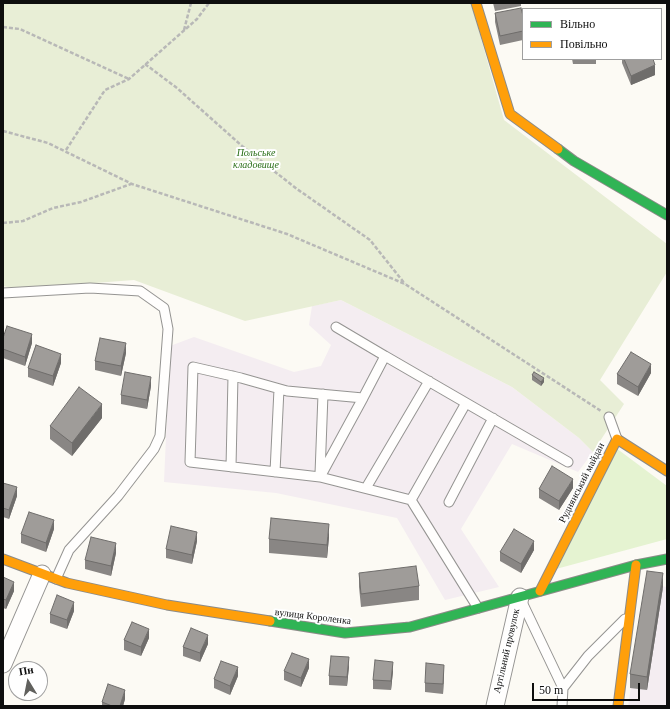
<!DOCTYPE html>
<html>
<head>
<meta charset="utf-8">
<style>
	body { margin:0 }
	#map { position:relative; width:670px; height:709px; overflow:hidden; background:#fcfaf4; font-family:Georgia,serif }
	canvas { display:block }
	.frame { position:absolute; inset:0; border:4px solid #0e0e0e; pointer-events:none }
	.legend { position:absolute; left:522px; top:8px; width:140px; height:52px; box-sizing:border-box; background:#fff; border:1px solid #9f9f9f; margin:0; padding:5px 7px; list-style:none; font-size:12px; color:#0e0e0e }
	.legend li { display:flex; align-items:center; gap:8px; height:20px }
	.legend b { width:20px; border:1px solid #9f9f9f }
	.north { position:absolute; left:8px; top:661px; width:40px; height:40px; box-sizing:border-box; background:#fff; border:1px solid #9f9f9f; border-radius:50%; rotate:350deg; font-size:11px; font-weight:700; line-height:16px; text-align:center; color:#0e0e0e }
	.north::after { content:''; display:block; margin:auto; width:14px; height:18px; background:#61615e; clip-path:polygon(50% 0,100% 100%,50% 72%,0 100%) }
	.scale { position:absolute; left:532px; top:683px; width:108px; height:18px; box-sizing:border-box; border:2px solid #0e0e0e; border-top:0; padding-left:5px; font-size:12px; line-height:14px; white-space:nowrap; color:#0e0e0e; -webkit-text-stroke:3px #fff; paint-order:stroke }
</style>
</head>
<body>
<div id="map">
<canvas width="670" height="709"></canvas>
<div class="frame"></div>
<ul class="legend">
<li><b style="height:5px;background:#30b455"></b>Вільно</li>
<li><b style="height:5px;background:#ff9f0a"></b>Повільно</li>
</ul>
<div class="north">Пн</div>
<div class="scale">50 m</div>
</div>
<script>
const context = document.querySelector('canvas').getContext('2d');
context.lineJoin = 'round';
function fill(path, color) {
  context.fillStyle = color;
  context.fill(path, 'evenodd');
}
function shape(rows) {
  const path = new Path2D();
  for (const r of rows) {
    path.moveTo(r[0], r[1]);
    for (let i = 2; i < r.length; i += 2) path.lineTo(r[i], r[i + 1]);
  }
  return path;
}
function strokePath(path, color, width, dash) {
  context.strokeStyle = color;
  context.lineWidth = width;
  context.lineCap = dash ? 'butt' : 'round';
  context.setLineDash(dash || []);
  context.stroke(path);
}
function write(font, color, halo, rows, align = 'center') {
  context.font = font + ' Georgia,serif';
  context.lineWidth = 4;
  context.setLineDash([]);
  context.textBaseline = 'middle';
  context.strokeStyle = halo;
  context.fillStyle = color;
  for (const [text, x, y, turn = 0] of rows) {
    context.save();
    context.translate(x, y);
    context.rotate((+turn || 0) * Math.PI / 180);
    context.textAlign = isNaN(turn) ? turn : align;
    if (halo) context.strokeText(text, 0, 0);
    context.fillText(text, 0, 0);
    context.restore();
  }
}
const industrial = shape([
	[341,300,512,387,579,438,593,452,578,472,512,444,461,529,499,587,445,600,397,518,276,493,164,482,170,346,194,337,294,372,321,366,331,345,309,325,312,306],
	[647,584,667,587,667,706,628,706]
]);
const green = shape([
	[616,448,667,486,667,539,556,569]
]);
const cemetery = shape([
	[3,3,471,3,504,120,667,244,667,272,600,380,624,404,593,452,579,438,512,387,341,300,245,321,134,280,17,289,3,286]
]);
const path = shape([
	[3,27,20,29,129,79],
	[184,30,191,3],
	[145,64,177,88,242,146,297,189,370,240,405,284],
	[3,131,48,143,132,184,287,234,405,284,601,411],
	[66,150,105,90,129,79,197,19,209,3],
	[3,223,23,221,53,208,81,202,131,184]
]);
const lane = shape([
	[3,293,90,288,140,291,164,308,168,329,160,436,154,449,118,496,69,550,56,579],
	[336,327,385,356,363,398],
	[385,356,568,462],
	[609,417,617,439],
	[231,467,233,376],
	[275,472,279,389],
	[320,474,323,394],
	[320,477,363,398,287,391,241,378,193,367,190,462,320,477,411,500,478,608],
	[366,488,429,381],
	[411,500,466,403],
	[449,502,493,418],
	[521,600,563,688,562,706],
	[563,688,588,656,625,619]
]);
const street = shape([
	[3,664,42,574],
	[495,706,520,597]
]);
const fast = shape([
	[558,149,574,161,667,215],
	[270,621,345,633,410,627,636,565,667,559]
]);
const slow = shape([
	[476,3,510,114,558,149],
	[3,559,67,583,167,605,270,621],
	[540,591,617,439,667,471],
	[618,706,636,565]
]);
const wall = shape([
	[493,3,521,3,521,6,495,11],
	[495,13,523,16,523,40,500,45,495,22],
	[572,59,596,59,596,64,573,64],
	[622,59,653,59,655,75,631,85,622,63],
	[3,338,32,343,25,366,3,358],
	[126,353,121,376,95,370,95,361],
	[61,363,53,386,28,377,28,368],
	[651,373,638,396,617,384,617,374],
	[532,375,544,382,541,386,532,380],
	[151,386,147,409,121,404,121,395],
	[102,418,72,456,50,439,50,426],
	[3,483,17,496,9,519,3,517],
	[573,488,559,510,539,498,539,489],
	[54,529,46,552,21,543,21,534],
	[329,537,327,558,269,553,269,539],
	[197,541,192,564,166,558,166,549],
	[534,550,521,573,500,561,500,552],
	[116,553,111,576,85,569,85,560],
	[359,573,419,586,419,600,361,607,359,587],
	[3,577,14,591,6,609,3,608],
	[663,587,647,690,630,688,630,674],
	[74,611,67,629,50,623,50,614],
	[149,638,141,656,124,650,124,640],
	[208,644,200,662,183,656,183,647],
	[349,666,347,686,329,685,329,676],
	[309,668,301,687,284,680,284,671],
	[393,671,391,690,373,689,373,680],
	[444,674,443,694,425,692,425,683],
	[238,676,230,695,214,688,214,679],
	[125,699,123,706,102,706,102,702]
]);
const shadedWall = shape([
	[655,65,655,75,631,85,631,76],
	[32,334,32,343,25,366,25,357],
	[126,343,126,353,121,376,121,366],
	[61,354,61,363,53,386,53,376],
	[651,364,651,373,638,396,638,387],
	[151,377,151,386,147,409,147,400],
	[544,378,544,382,541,386,541,382],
	[102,404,102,418,72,456,72,443],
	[573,479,573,488,559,510,559,501],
	[17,487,17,496,9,519,9,510],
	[54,520,54,529,46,552,46,543],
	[329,524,329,537,327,558,327,545],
	[197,532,197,541,192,564,192,555],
	[534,541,534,550,521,573,521,564],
	[116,543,116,553,111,576,111,566],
	[663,573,663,587,647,690,647,677],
	[14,582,14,591,6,609,6,600],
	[74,602,74,611,67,629,67,620],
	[149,629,149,638,141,656,141,647],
	[208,635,208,644,200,662,200,653],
	[349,657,349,666,347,686,347,677],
	[309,659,309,668,301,687,301,678],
	[393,662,393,671,391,690,391,681],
	[444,665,444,674,443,694,443,684],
	[238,667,238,676,230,695,230,686],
	[125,690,125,699,123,706,120,706]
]);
const building = shape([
	[521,8,523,16,523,31,500,36,495,13,521,8],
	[624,59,653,59,655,65,631,76,624,59],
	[7,326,32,334,25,357,3,349,3,338,7,326],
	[100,338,126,343,121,366,95,361,100,338],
	[36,345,61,354,53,376,28,368,36,345],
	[631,352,651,364,638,387,617,374,631,352],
	[125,372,151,377,147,400,121,395,125,372],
	[534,372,544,378,541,382,532,375,534,372],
	[79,387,102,404,72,443,50,426,79,387],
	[552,466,573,479,559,501,539,489,552,466],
	[3,483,17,487,9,510,3,508,3,483],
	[29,512,54,520,46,543,21,534,29,512],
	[271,518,329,524,327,545,269,539,271,518],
	[171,526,197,532,192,555,166,549,171,526],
	[514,529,534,541,521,564,500,552,514,529],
	[91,537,116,543,111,566,85,560,91,537],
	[416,566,419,586,361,594,359,573,416,566],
	[647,571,663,573,647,677,630,674,647,571],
	[3,577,14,582,6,600,3,599,3,577],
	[57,595,74,602,67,620,50,614,57,595],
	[132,622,149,629,141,647,124,640,132,622],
	[191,628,208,635,200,653,183,647,191,628],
	[292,653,309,659,301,678,284,671,292,653],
	[331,656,349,657,347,677,329,676,331,656],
	[375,660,393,662,391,681,373,680,375,660],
	[221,661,238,667,230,686,214,679,221,661],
	[426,663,444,665,443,684,425,683,426,663],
	[108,684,125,690,120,706,112,706,102,702,108,684]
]);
const parkNames = [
	["Польське",256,153],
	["кладовище",256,165]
];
const streetNames = [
	["Руднянський майдан",582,483,-63],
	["вулиця Короленка",313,617,7],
	["Артільний провулок",507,651,-77]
];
fill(industrial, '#f4edf1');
fill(green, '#e5f3d1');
fill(cemetery, '#e8eed6');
strokePath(lane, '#959492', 11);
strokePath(street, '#959492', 19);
strokePath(fast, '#8c8b88', 11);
strokePath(slow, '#8c8b88', 11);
strokePath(path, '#b8b8b7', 2.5, [4, 2]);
strokePath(lane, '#fffefd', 9);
strokePath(street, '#fffefd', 17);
strokePath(fast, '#30b455', 9);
strokePath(slow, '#ff9f0a', 9);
fill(wall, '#898684');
fill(shadedWall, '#6f6d6b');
fill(building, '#9f9c99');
strokePath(building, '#6f6d6b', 1);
write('italic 10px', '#296e17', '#fff', parkNames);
write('10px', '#0e0e0e', '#fff', streetNames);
</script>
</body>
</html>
